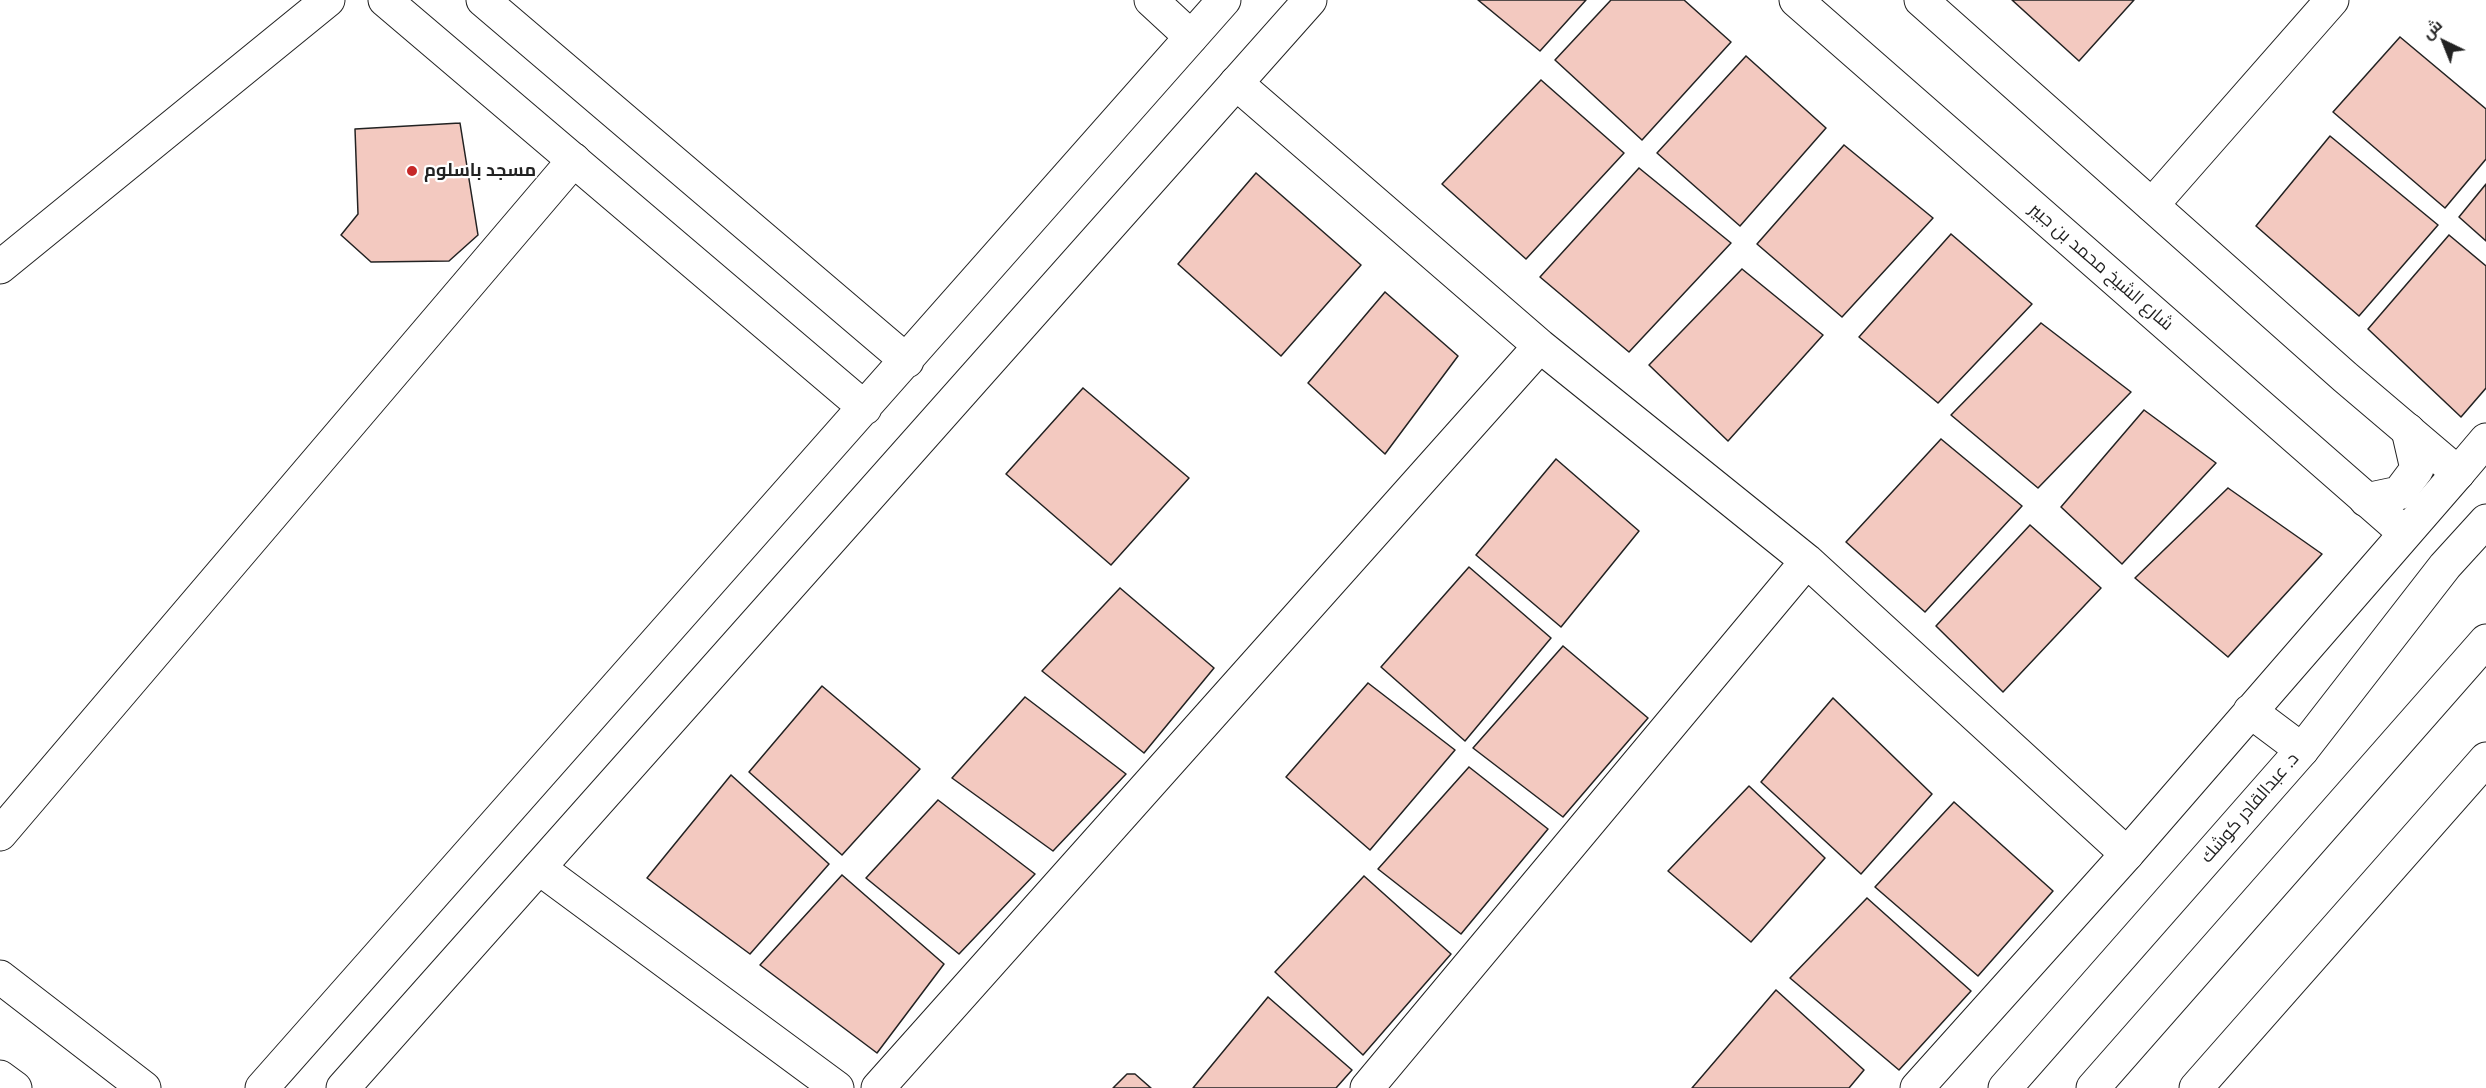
<!DOCTYPE html>
<html>
<head>
<meta charset="utf-8">
<style>
	body { margin:0 }
	#map { position:relative; width:2486px; height:1088px; overflow:hidden; background:#fff; font-family:"PT Sans",Cairo,sans-serif }
	canvas { display:block }
	.north { position:absolute; left:2414px; top:12px; width:60px; height:60px; -webkit-text-stroke:4px #fff; paint-order:stroke; rotate:317deg; font-size:16px; font-weight:700; line-height:24px; text-align:center; color:#222 }
	.north::after { content:''; display:block; margin:auto; width:21px; height:27px; background:#222; clip-path:polygon(50% 0,100% 100%,50% 72%,0 100%) }
</style>
</head>
<body>
<div id="map">
<canvas width="2486" height="1088"></canvas>
<div class="north">ش</div>
</div>
<script>
const context = document.querySelector('canvas').getContext('2d');
context.lineJoin = 'round';
function fill(path, color) {
  context.fillStyle = color;
  context.fill(path, 'evenodd');
}
function shape(rows) {
  const path = new Path2D();
  for (const r of rows) {
    path.moveTo(r[0], r[1]);
    for (let i = 2; i < r.length; i += 2) path.lineTo(r[i], r[i + 1]);
  }
  return path;
}
function strokePath(path, color, width, dash) {
  context.strokeStyle = color;
  context.lineWidth = width;
  context.lineCap = dash ? 'butt' : 'round';
  context.setLineDash(dash || []);
  context.stroke(path);
}
function write(font, color, halo, rows, align = 'center') {
  context.font = font + ' "PT Sans",Cairo,sans-serif';
  context.lineWidth = 4.5;
  context.setLineDash([]);
  context.textBaseline = 'middle';
  context.strokeStyle = halo;
  context.fillStyle = color;
  for (const [text, x, y, turn = 0] of rows) {
    context.save();
    context.translate(x, y);
    context.rotate((+turn || 0) * Math.PI / 180);
    context.textAlign = isNaN(turn) ? turn : align;
    if (halo) context.strokeText(text, 0, 0);
    context.fillText(text, 0, 0);
    context.restore();
  }
}
const building = shape([
	[1478,0,1586,0,1540,51,1478,0],
	[1611,0,1684,0,1731,42,1642,140,1555,60,1611,0],
	[2012,0,2134,0,2079,61,2012,0],
	[2400,37,2486,109,2486,159,2445,208,2333,112,2400,37],
	[1746,56,1826,128,1740,226,1657,153,1746,56],
	[1541,80,1624,153,1526,259,1442,184,1541,80],
	[460,123,478,235,449,261,371,262,341,235,358,214,355,129,460,123],
	[2330,136,2438,225,2359,316,2256,226,2330,136],
	[1844,145,1933,218,1842,317,1757,244,1844,145],
	[1639,168,1731,243,1629,352,1540,277,1639,168],
	[1256,173,1361,265,1281,356,1178,264,1256,173],
	[2486,184,2486,241,2459,217,2486,184],
	[1951,234,2032,304,1938,403,1859,337,1951,234],
	[2449,235,2486,266,2486,388,2461,417,2368,329,2449,235],
	[1742,269,1823,335,1728,441,1649,365,1742,269],
	[1385,292,1458,356,1385,454,1308,383,1385,292],
	[2041,323,2131,392,2038,488,1951,415,2041,323],
	[1083,388,1189,478,1111,565,1006,474,1083,388],
	[2144,410,2216,463,2122,564,2061,507,2144,410],
	[1941,439,2022,506,1925,612,1846,542,1941,439],
	[1556,459,1639,531,1561,627,1476,555,1556,459],
	[2228,488,2322,554,2228,657,2135,578,2228,488],
	[2030,525,2101,588,2003,692,1936,626,2030,525],
	[1469,567,1551,638,1465,741,1381,667,1469,567],
	[1120,588,1214,668,1144,753,1042,671,1120,588],
	[1563,646,1648,718,1563,817,1473,748,1563,646],
	[1368,683,1455,750,1370,850,1286,777,1368,683],
	[822,686,920,769,842,855,749,772,822,686],
	[1025,697,1126,774,1053,851,952,778,1025,697],
	[1833,698,1932,794,1861,874,1761,782,1833,698],
	[1469,767,1548,829,1461,934,1378,869,1469,767],
	[731,775,829,864,750,954,647,878,731,775],
	[1749,786,1825,858,1751,942,1668,871,1749,786],
	[938,800,1035,874,959,954,866,878,938,800],
	[1954,802,2053,891,1978,976,1875,887,1954,802],
	[842,875,944,964,877,1053,760,965,842,875],
	[1364,876,1451,954,1363,1055,1275,972,1364,876],
	[1867,898,1971,991,1899,1070,1790,978,1867,898],
	[1776,990,1864,1070,1849,1088,1692,1088,1776,990],
	[1268,997,1352,1070,1336,1088,1193,1088,1268,997],
	[1127,1074,1135,1074,1151,1088,1113,1088,1127,1074]
]);
const minor = shape([
	[1151,0,1191,37],
	[1236,83,1540,346,1807,561,2127,854],
	[2152,205,2332,0],
	[0,267,328,0],
	[0,834,574,160],
	[539,868,837,1088],
	[0,977,144,1088],
	[878,1088,1540,346],
	[1367,1088,1807,561]
]);
const tertiary = shape([
	[385,0,865,408],
	[483,0,907,361],
	[2250,711,2302,750],
	[262,1088,1224,0],
	[343,1088,1310,0],
	[1917,1088,2127,854,2458,473],
	[2196,1088,2486,759]
]);
const secondary = shape([
	[2458,473,2486,440],
	[2366,500,2399,493,2417,469,2408,430]
]);
const primary = shape([
	[1796,0,2405,533],
	[1921,0,2345,377,2458,473],
	[0,1077,15,1088],
	[2005,1088,2302,750,2445,566,2486,521],
	[2093,1088,2486,641]
]);
const markers = [
	[412,171,6,"#c62828"]
];
const poiNames = [
	["مسجد باسلوم",424,171]
];
const streetNames = [
	["شارع الشيخ محمد بن جبير",2101,267,41],
	["د. عبدالقادر كوشك",2250,808,-49]
];
fill(building, '#f3c9c0');
strokePath(building, '#222', 1.5);
strokePath(minor, '#222', 35);
strokePath(tertiary, '#222', 35);
strokePath(secondary, '#222', 35);
strokePath(primary, '#222', 35);
strokePath(minor, '#fff', 33);
strokePath(tertiary, '#fff', 33);
strokePath(secondary, '#fff', 33);
strokePath(primary, '#fff', 33);
for (const [x, y, r, color] of markers) {
  const dot = new Path2D();
  dot.arc(x, y, r, 0, 2 * Math.PI);
  context.fillStyle = color;
  context.fill(dot);
  strokePath(dot, '#fff', 2);
}
write('bold 18px', '#222', '#fff', poiNames, 'left');
write('18px', '#222', '#fff', streetNames);
</script>
</body>
</html>
